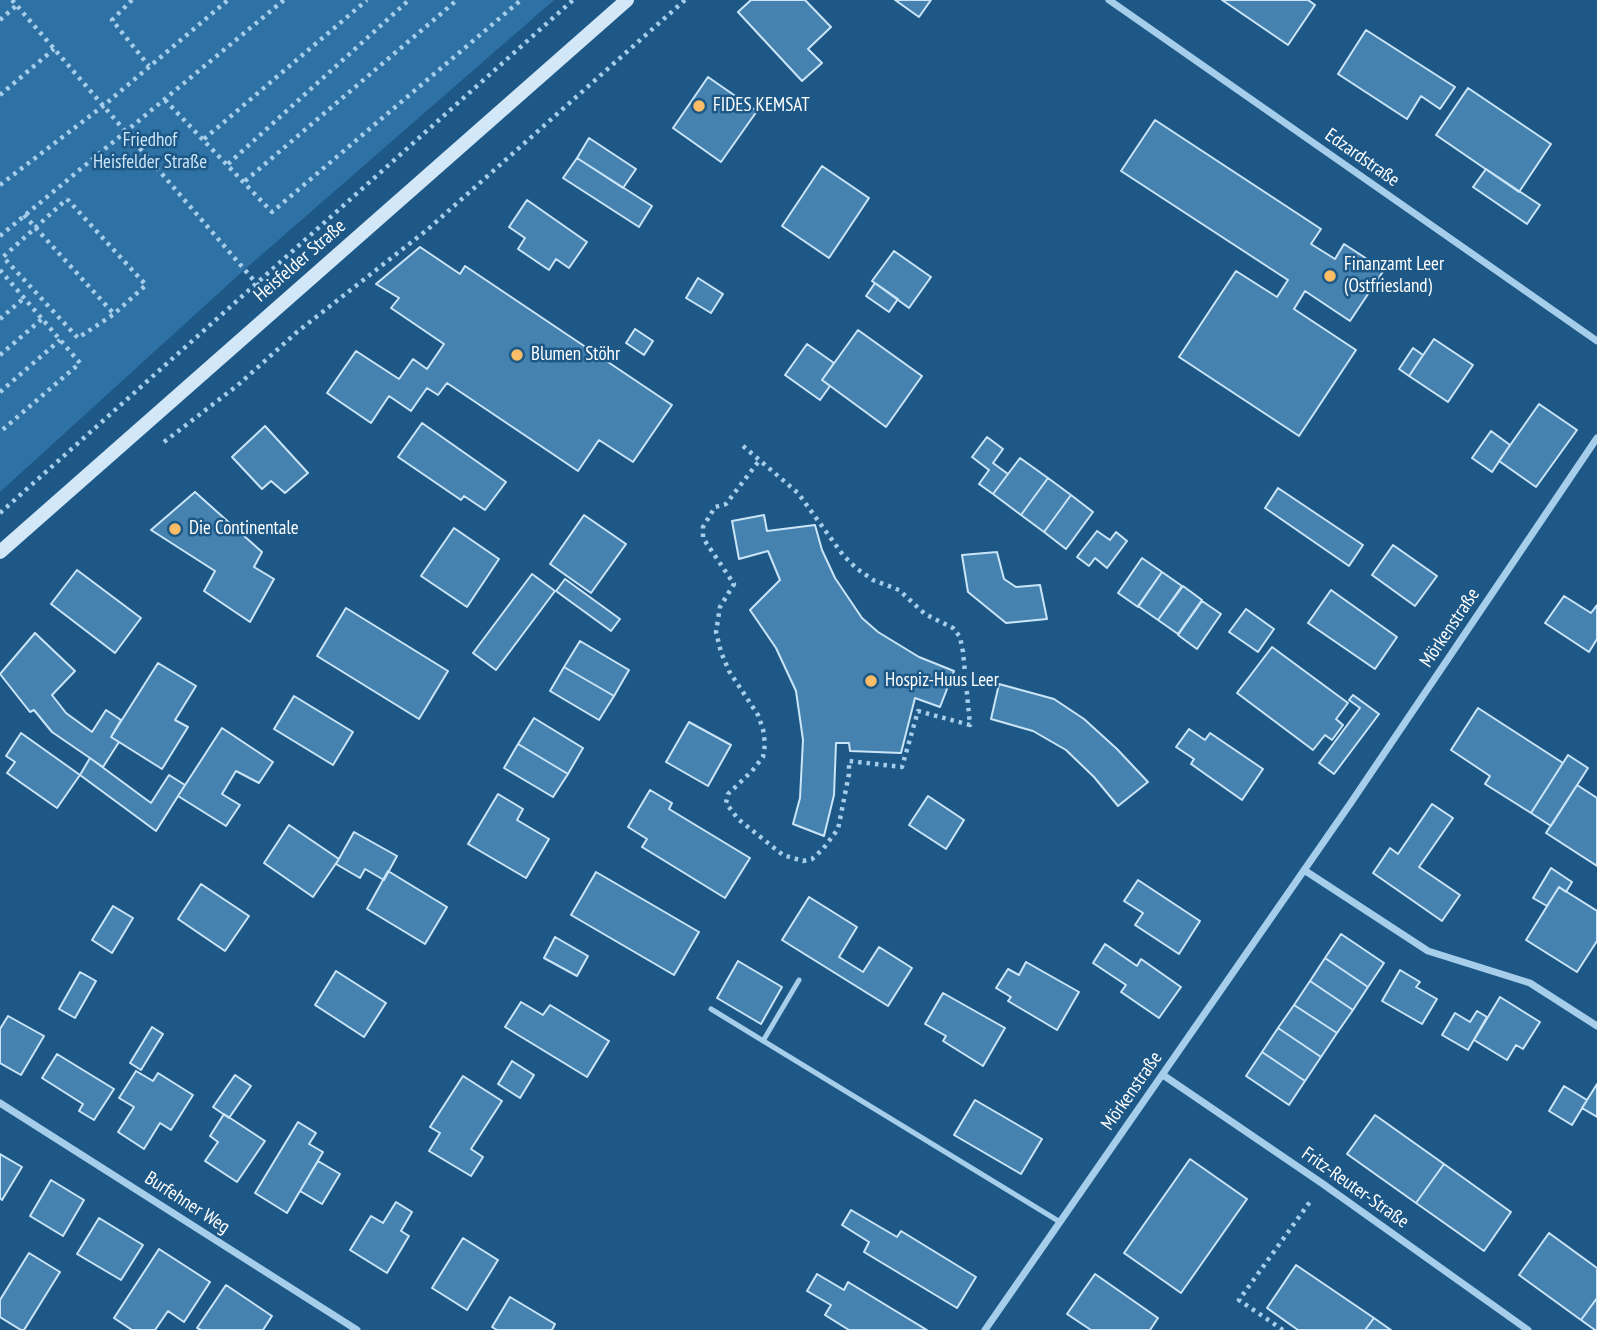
<!DOCTYPE html>
<html>
<head>
<meta charset="utf-8">
<style>
	body { margin:0 }
	canvas { display:block; background:#1d5887 }
</style>
</head>
<body>
<canvas width="1597" height="1330"></canvas>
<script>
const context = document.querySelector('canvas').getContext('2d');
context.lineJoin = 'round';
function fill(path, color) {
  context.fillStyle = color;
  context.fill(path, 'evenodd');
}
function shape(rows) {
  const path = new Path2D();
  for (const r of rows) {
    path.moveTo(r[0], r[1]);
    for (let i = 2; i < r.length; i += 2) path.lineTo(r[i], r[i + 1]);
  }
  return path;
}
function strokePath(path, color, width, dash) {
  context.strokeStyle = color;
  context.lineWidth = width;
  context.lineCap = dash ? 'butt' : 'round';
  context.setLineDash(dash || []);
  context.stroke(path);
}
function write(font, color, halo, rows, align = 'center') {
  context.font = font + ' "PT Sans Narrow",sans-serif';
  context.lineWidth = 5;
  context.setLineDash([]);
  context.textBaseline = 'middle';
  context.strokeStyle = halo;
  context.fillStyle = color;
  for (const [text, x, y, turn = 0] of rows) {
    context.save();
    context.translate(x, y);
    context.rotate((+turn || 0) * Math.PI / 180);
    context.textAlign = isNaN(turn) ? turn : align;
    if (halo) context.strokeText(text, 0, 0);
    context.fillText(text, 0, 0);
    context.restore();
  }
}
const green = shape([
	[0,0,554,0,244,270,0,492]
]);
const building = shape([
	[751,0,805,0,831,27,808,49,822,63,802,81,738,12,751,0],
	[895,0,931,0,919,17,895,0],
	[1222,0,1308,0,1315,5,1288,45,1222,0],
	[1366,30,1455,87,1440,109,1421,96,1407,119,1338,74,1366,30],
	[708,77,757,111,721,162,673,128,708,77],
	[1468,88,1551,144,1519,192,1436,135,1468,88],
	[1155,120,1321,229,1311,244,1335,259,1344,244,1384,270,1350,321,1305,291,1294,309,1356,350,1299,436,1179,357,1236,271,1277,297,1288,280,1121,171,1155,120],
	[589,138,636,169,623,188,577,158,589,138],
	[577,158,652,206,639,227,563,178,577,158],
	[822,166,869,198,829,258,782,226,822,166],
	[1486,169,1540,205,1527,224,1473,187,1486,169],
	[527,200,587,242,569,268,556,259,549,270,518,249,525,238,509,227,527,200],
	[420,247,460,274,465,266,672,405,633,462,599,440,578,471,447,383,438,395,427,388,411,411,389,396,371,423,327,393,356,351,399,379,413,359,427,369,444,344,391,308,399,298,376,284,420,247],
	[894,251,931,277,909,308,872,281,894,251],
	[698,278,723,294,711,313,686,298,698,278],
	[875,283,898,299,889,312,866,296,875,283],
	[635,329,653,341,644,355,626,343,635,329],
	[858,330,922,376,886,427,822,380,858,330],
	[1434,339,1473,365,1448,402,1409,376,1434,339],
	[807,344,834,363,822,380,830,386,820,400,785,375,807,344],
	[1413,348,1423,355,1409,376,1399,369,1413,348],
	[1539,404,1577,430,1536,487,1499,461,1539,404],
	[422,423,506,482,485,510,464,496,461,500,398,457,422,423],
	[265,426,308,473,285,493,271,481,262,489,232,457,265,426],
	[1491,431,1510,445,1492,472,1472,458,1491,431],
	[987,437,1003,449,993,463,1008,474,993,494,979,484,989,470,972,457,987,437],
	[1020,458,1048,478,1021,515,993,494,1020,458],
	[1048,478,1071,495,1044,532,1021,515,1048,478],
	[1278,488,1363,545,1349,566,1265,508,1278,488],
	[195,492,262,552,254,567,274,579,250,622,204,591,215,571,151,530,195,492],
	[1071,495,1093,512,1066,549,1044,532,1071,495],
	[584,515,626,544,591,593,550,564,584,515],
	[764,515,767,531,815,525,822,550,835,578,862,618,878,632,919,657,954,671,940,707,915,698,901,753,850,751,849,743,836,743,834,795,824,836,793,824,800,798,803,740,796,691,776,648,750,610,780,580,768,551,739,559,732,521,764,515],
	[454,528,499,559,467,607,421,576,454,528],
	[1097,531,1110,540,1116,532,1127,541,1107,568,1095,558,1089,566,1077,557,1097,531],
	[1393,545,1437,576,1415,606,1372,575,1393,545],
	[997,552,1004,579,1016,587,1040,585,1047,619,1006,623,968,592,962,555,997,552],
	[1142,558,1162,572,1138,607,1118,593,1142,558],
	[77,570,141,618,115,653,51,604,77,570],
	[1162,572,1182,586,1158,620,1138,606,1162,572],
	[532,574,555,591,496,670,473,653,532,574],
	[565,579,620,619,611,631,556,591,565,579],
	[1183,586,1202,600,1178,634,1158,620,1183,586],
	[1331,590,1397,637,1375,669,1308,623,1331,590],
	[1564,596,1591,613,1597,605,1597,639,1589,652,1545,623,1564,596],
	[1202,601,1221,614,1197,649,1178,635,1202,601],
	[346,608,448,671,419,719,317,656,346,608],
	[1246,609,1274,629,1258,652,1229,632,1246,609],
	[35,633,75,671,52,695,66,713,92,732,106,710,121,720,111,737,119,742,103,767,52,732,34,710,30,712,0,674,35,633],
	[580,641,629,670,614,696,564,667,580,641],
	[1272,647,1348,703,1336,719,1343,725,1332,740,1325,735,1313,750,1237,693,1272,647],
	[158,663,196,686,175,720,188,727,162,769,111,737,158,663],
	[564,667,614,696,599,720,550,691,564,667],
	[999,684,1054,699,1084,719,1117,749,1148,782,1118,806,1094,777,1066,750,1033,731,991,719,999,684],
	[1353,695,1379,714,1334,774,1319,763,1360,708,1349,700,1353,695],
	[294,696,353,732,333,765,274,729,294,696],
	[1478,708,1563,763,1531,813,1485,784,1490,776,1451,750,1478,708],
	[534,718,583,748,568,774,518,744,534,718],
	[689,722,731,745,708,786,666,762,689,722],
	[222,728,273,762,259,783,236,771,222,794,240,805,226,826,178,796,222,728],
	[1189,729,1205,740,1210,733,1263,769,1242,800,1191,764,1194,759,1176,747,1189,729],
	[21,733,80,775,57,808,7,773,15,762,6,756,21,733],
	[518,744,568,774,553,797,504,768,518,744],
	[1568,755,1588,768,1551,826,1531,813,1568,755],
	[90,758,151,803,169,775,185,785,156,831,80,775,90,758],
	[1577,785,1597,798,1597,866,1546,833,1577,785],
	[650,790,672,803,669,809,750,858,725,898,642,847,647,839,628,827,650,790],
	[498,794,523,809,517,820,549,839,526,878,468,844,498,794],
	[928,796,964,820,946,849,909,825,928,796],
	[1432,804,1453,818,1419,867,1460,895,1442,921,1373,873,1390,848,1398,854,1432,804],
	[289,825,339,859,313,897,264,863,289,825],
	[354,832,397,856,384,880,365,869,360,878,336,864,354,832],
	[1551,868,1572,882,1566,892,1559,887,1547,906,1533,898,1551,868],
	[388,871,447,907,425,944,367,909,388,871],
	[596,872,699,932,674,975,571,915,596,872],
	[1138,880,1200,921,1179,954,1135,925,1143,913,1124,901,1138,880],
	[201,884,249,916,225,951,178,919,201,884],
	[1559,887,1597,911,1597,941,1577,972,1526,940,1559,887],
	[809,897,857,927,839,957,863,972,879,947,912,968,888,1006,782,940,809,897],
	[113,906,133,918,112,953,92,940,113,906],
	[1341,934,1384,963,1368,987,1325,958,1341,934],
	[555,937,588,956,577,976,544,958,555,937],
	[1105,944,1137,966,1141,959,1181,987,1159,1018,1121,992,1126,985,1093,963,1105,944],
	[1325,958,1368,987,1353,1010,1310,981,1325,958],
	[738,961,782,987,761,1024,717,998,738,961],
	[1026,962,1079,992,1057,1030,1008,1001,1011,997,996,988,1008,969,1019,975,1026,962],
	[1400,970,1420,982,1416,987,1437,999,1422,1024,1382,1001,1400,970],
	[336,971,386,1003,364,1037,315,1005,336,971],
	[80,972,96,981,75,1018,59,1009,80,972],
	[1310,981,1353,1010,1337,1033,1294,1005,1310,981],
	[943,993,1005,1028,983,1066,943,1041,946,1036,925,1024,943,993],
	[1500,997,1540,1022,1523,1049,1516,1045,1507,1060,1474,1040,1500,997],
	[521,1002,543,1015,550,1005,609,1041,587,1077,505,1027,521,1002],
	[1294,1005,1337,1033,1321,1057,1278,1028,1294,1005],
	[1477,1011,1487,1017,1468,1050,1442,1035,1455,1013,1470,1022,1477,1011],
	[8,1016,44,1036,21,1075,0,1063,0,1029,8,1016],
	[152,1027,163,1034,141,1070,130,1063,152,1027],
	[1278,1028,1321,1057,1305,1081,1262,1052,1278,1028],
	[1262,1052,1305,1081,1289,1105,1246,1076,1262,1052],
	[57,1054,114,1089,94,1120,79,1111,83,1104,42,1078,57,1054],
	[512,1061,534,1075,520,1098,498,1084,512,1061],
	[136,1071,153,1081,158,1073,193,1095,171,1130,160,1123,144,1149,118,1132,134,1107,119,1098,136,1071],
	[235,1075,251,1086,229,1118,213,1107,235,1075],
	[463,1076,502,1101,471,1149,483,1157,471,1176,429,1151,440,1133,430,1127,463,1076],
	[1597,1084,1597,1117,1582,1108,1597,1084],
	[1564,1086,1587,1100,1572,1125,1549,1111,1564,1086],
	[975,1100,1042,1139,1021,1174,954,1135,975,1100],
	[224,1114,265,1141,237,1182,205,1161,218,1142,210,1136,224,1114],
	[1375,1115,1444,1164,1416,1203,1347,1154,1375,1115],
	[298,1122,316,1133,309,1144,323,1152,287,1213,255,1193,298,1122],
	[0,1154,22,1167,2,1200,0,1198,0,1154],
	[1190,1159,1247,1199,1181,1293,1124,1253,1190,1159],
	[318,1161,340,1174,322,1204,300,1191,318,1161],
	[1444,1164,1511,1212,1484,1251,1416,1203,1444,1164],
	[51,1180,84,1200,63,1236,30,1216,51,1180],
	[396,1202,412,1212,401,1231,409,1236,387,1273,350,1250,371,1216,383,1223,396,1202],
	[851,1210,897,1237,901,1231,976,1277,957,1308,864,1252,869,1242,842,1225,851,1210],
	[99,1218,143,1245,121,1280,77,1254,99,1218],
	[1549,1233,1597,1268,1597,1298,1581,1320,1519,1275,1549,1233],
	[463,1238,498,1260,467,1310,432,1288,463,1238],
	[159,1249,210,1282,184,1322,168,1311,155,1330,132,1330,114,1318,159,1249],
	[29,1253,60,1272,24,1330,21,1330,0,1317,0,1300,29,1253],
	[1296,1265,1374,1318,1365,1330,1298,1330,1267,1308,1296,1265],
	[817,1274,844,1290,848,1282,927,1330,849,1330,825,1315,831,1305,807,1291,817,1274],
	[1095,1274,1158,1318,1150,1330,1091,1330,1067,1314,1095,1274],
	[226,1285,272,1316,263,1330,201,1330,197,1328,226,1285],
	[510,1297,555,1324,552,1330,497,1330,492,1327,510,1297],
	[1597,1298,1597,1330,1595,1330,1581,1320,1597,1298],
	[1374,1318,1391,1330,1365,1330,1374,1318]
]);
const path = shape([
	[12,0,263,291],
	[132,0,112,20,149,66],
	[0,20,17,5],
	[0,95,54,49],
	[165,100,272,212,521,0],
	[204,139,367,0],
	[228,164,409,0],
	[245,181,457,0],
	[0,185,103,106,228,0],
	[67,199,146,285,114,314,78,338,3,257,67,199],
	[24,215,114,314],
	[0,236,284,0],
	[0,270,80,363,0,432],
	[0,319,24,298],
	[0,355,42,319],
	[0,392,60,340],
	[164,442,238,385,297,332,427,230,685,0],
	[743,446,798,493,843,555,856,568,873,580,899,590,925,614,953,628,960,637,963,652,970,725,918,711,902,767,849,761,849,774,838,829,823,849,812,859,803,861,783,855,738,819,726,803,728,794,752,771,763,757,765,744,763,729,758,715,729,671,721,652,716,632,720,607,734,584,703,538,703,527,715,507,726,504,759,461],
	[0,513,573,0],
	[1283,1330,1239,1300,1312,1199]
]);
const lane = shape([
	[711,1009,1060,1222],
	[763,1041,799,980]
]);
const street = shape([
	[1109,0,1597,341],
	[1304,870,1428,951,1530,983,1597,1026],
	[1163,1075,1323,1184,1528,1330],
	[0,1103,357,1330],
	[985,1330,1350,804,1597,438]
]);
const secondary = shape([
	[0,552,627,0]
]);
const markers = [
	[699,106,7,"#fbbd65"],
	[1330,276,7,"#fbbd65"],
	[517,355,7,"#fbbd65"],
	[175,529,7,"#fbbd65"],
	[871,681,7,"#fbbd65"]
];
const poiNames = [
	["FIDES KEMSAT",713,106],
	["Finanzamt Leer",1344,265],
	["(Ostfriesland)",1344,287],
	["Blumen Stöhr",531,355],
	["Die Continentale",189,529],
	["Hospiz-Huus Leer",885,681]
];
const parkNames = [
	["Friedhof",150,141],
	["Heisfelder Straße",150,163]
];
const streetNames = [
	["Edzardstraße",1362,158,35],
	["Heisfelder Straße",300,261,-41],
	["Mörkenstraße",1450,628,-56],
	["Mörkenstraße",1132,1091,-55],
	["Fritz-Reuter-Straße",1355,1188,35],
	["Burfehner Weg",187,1203,33]
];
fill(green, '#2e71a4');
fill(building, '#4582b0');
strokePath(building, '#cbe5f8', 2);
strokePath(path, '#a6ceeb', 4.5, [3.5, 5]);
strokePath(lane, '#a6ceeb', 5);
strokePath(street, '#a6ceeb', 7);
strokePath(secondary, '#d2e7f8', 14);
for (const [x, y, r, color] of markers) {
  const dot = new Path2D();
  dot.arc(x, y, r, 0, 2 * Math.PI);
  context.fillStyle = color;
  context.fill(dot);
  strokePath(dot, '#1d5887', 2.5);
}
write('19px', '#fff', '#1d5887', poiNames, 'left');
write('19px', '#cbe5f8', '#1d5887', parkNames);
write('19px', '#fff', '#1d5887', streetNames);
</script>
</body>
</html>
